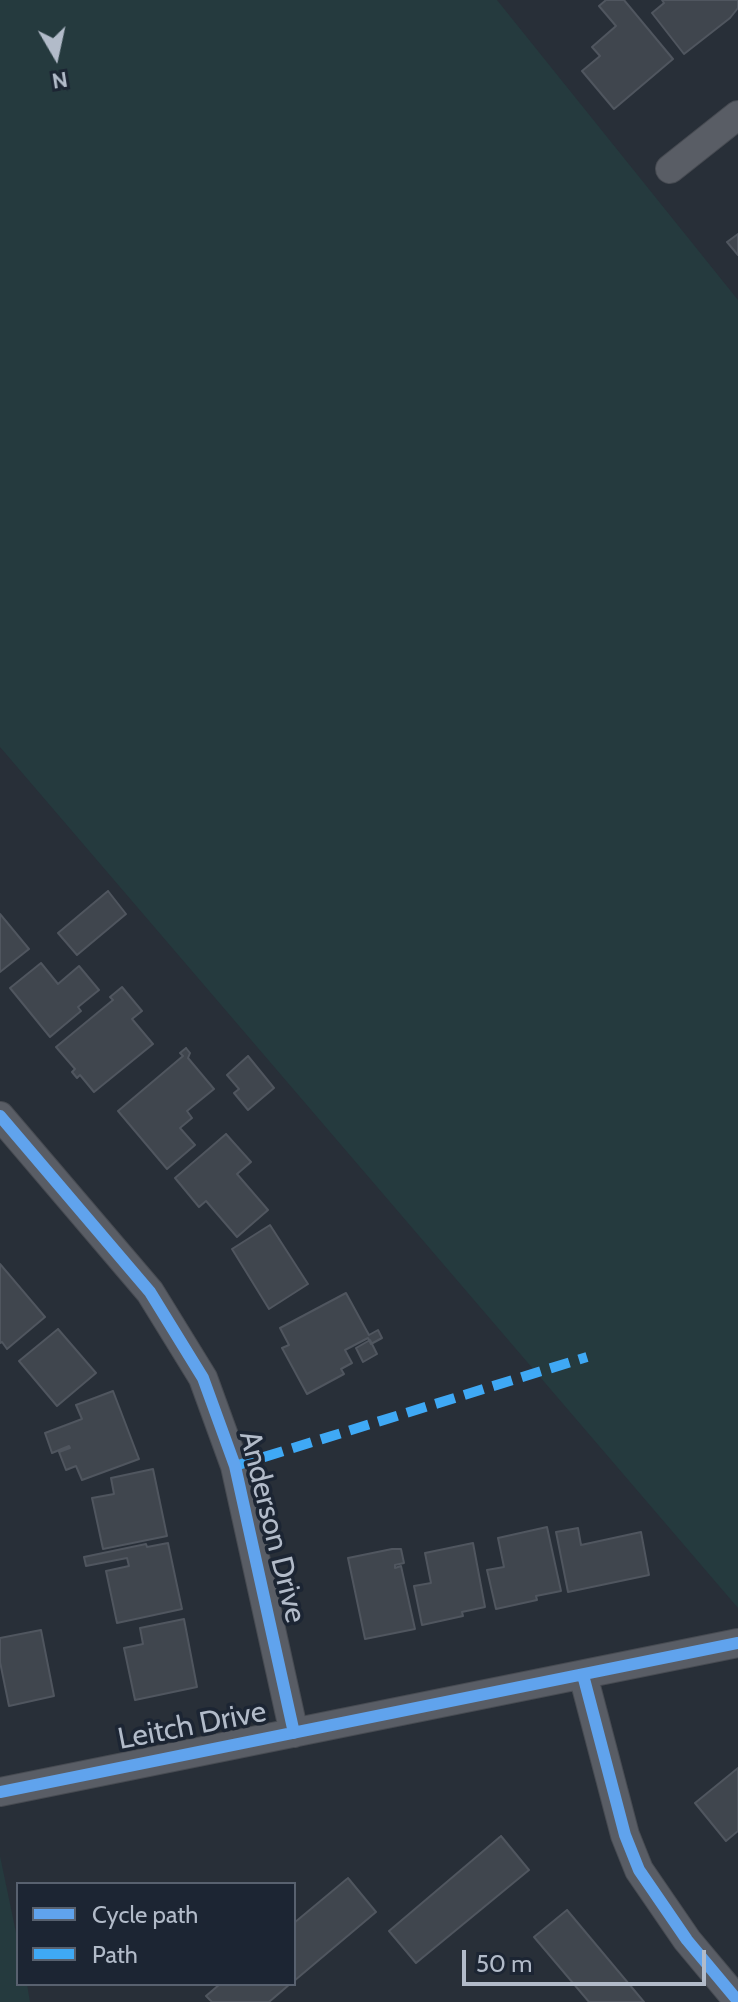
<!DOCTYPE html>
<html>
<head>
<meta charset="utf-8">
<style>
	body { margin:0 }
	#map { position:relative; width:738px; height:2002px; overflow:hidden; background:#282f38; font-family:Cabin,sans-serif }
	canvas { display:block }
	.legend { position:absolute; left:16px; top:1882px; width:280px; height:104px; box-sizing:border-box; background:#1c2533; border:2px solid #58616f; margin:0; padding:10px 14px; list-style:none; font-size:24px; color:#b2bbc9 }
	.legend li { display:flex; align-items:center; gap:16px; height:40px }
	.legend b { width:40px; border:2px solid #58616f }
	.north { position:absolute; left:16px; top:16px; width:80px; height:80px; -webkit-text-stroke:6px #1c2533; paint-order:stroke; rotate:171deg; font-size:22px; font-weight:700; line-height:32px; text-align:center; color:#b2bbc9 }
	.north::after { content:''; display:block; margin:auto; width:28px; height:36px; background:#b2bbc9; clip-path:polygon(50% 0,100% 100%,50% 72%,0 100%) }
	.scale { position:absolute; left:462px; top:1950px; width:244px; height:36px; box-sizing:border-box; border:4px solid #b2bbc9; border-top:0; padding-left:10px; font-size:24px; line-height:28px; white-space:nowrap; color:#b2bbc9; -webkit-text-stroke:6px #1c2533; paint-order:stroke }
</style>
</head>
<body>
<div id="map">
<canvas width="738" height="2002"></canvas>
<ul class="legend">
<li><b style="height:10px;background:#60a3ed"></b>Cycle path</li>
<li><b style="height:10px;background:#3fa9f5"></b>Path</li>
</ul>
<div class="north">N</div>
<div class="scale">50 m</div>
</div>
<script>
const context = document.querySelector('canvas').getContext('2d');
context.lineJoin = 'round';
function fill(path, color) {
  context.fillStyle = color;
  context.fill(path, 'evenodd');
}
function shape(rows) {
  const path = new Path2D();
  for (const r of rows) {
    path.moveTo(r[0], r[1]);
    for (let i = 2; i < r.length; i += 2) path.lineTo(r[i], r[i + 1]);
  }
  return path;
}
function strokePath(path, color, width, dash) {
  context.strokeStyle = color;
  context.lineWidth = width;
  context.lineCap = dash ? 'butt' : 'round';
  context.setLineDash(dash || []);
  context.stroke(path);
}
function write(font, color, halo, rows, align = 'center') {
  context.font = font + ' Cabin,sans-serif';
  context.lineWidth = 7;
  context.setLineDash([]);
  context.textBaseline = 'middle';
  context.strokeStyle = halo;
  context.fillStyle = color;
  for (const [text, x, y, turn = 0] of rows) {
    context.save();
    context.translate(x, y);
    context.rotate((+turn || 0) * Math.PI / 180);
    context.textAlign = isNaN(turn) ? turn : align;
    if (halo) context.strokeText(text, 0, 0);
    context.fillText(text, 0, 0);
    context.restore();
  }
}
const green = shape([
	[0,0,497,0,738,300,738,1608,0,747],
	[0,1856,18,1942,18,1984,27,1984,30,2002,0,2002]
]);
const building = shape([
	[606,0,624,0,673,59,614,109,582,71,600,56,592,47,616,26,599,6,606,0],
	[662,0,738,0,738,8,730,18,684,54,652,13,664,3,662,0],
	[738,234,738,255,727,242,738,234],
	[108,891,126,914,77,955,58,933,108,891],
	[0,914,29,949,0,972,0,914],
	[41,963,58,984,79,966,99,990,78,1007,81,1011,50,1037,10,988,41,963],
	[122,987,142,1011,132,1019,153,1044,94,1092,80,1075,77,1078,72,1072,75,1069,56,1047,113,1000,110,997,122,987],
	[186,1048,190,1053,188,1058,214,1089,187,1111,192,1118,180,1128,195,1145,167,1169,118,1111,183,1056,180,1053,186,1048],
	[248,1056,274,1088,248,1110,234,1093,239,1089,227,1075,248,1056],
	[226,1134,251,1162,237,1174,268,1210,237,1237,206,1201,199,1207,175,1178,226,1134],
	[270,1225,308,1284,269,1309,232,1249,270,1225],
	[0,1264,45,1317,7,1349,2,1342,0,1343,0,1264],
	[346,1293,369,1335,378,1330,382,1338,371,1344,368,1338,345,1350,352,1363,341,1369,344,1374,307,1394,282,1348,289,1345,280,1328,346,1293],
	[58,1329,96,1373,57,1406,19,1361,58,1329],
	[370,1340,377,1354,363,1362,356,1348,370,1340],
	[113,1391,139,1459,82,1480,76,1466,66,1470,59,1452,70,1448,69,1446,52,1453,45,1433,82,1419,76,1405,113,1391],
	[153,1469,167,1536,103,1549,92,1498,114,1494,111,1478,153,1469],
	[547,1527,561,1591,536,1596,537,1600,496,1609,487,1570,504,1567,498,1538,547,1527],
	[578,1528,581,1545,641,1532,649,1575,568,1592,556,1532,578,1528],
	[168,1543,182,1609,117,1623,106,1571,129,1566,127,1558,86,1566,84,1557,146,1544,147,1547,168,1543],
	[473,1543,485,1607,462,1612,463,1616,422,1625,414,1586,431,1583,425,1553,473,1543],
	[392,1549,401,1549,404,1563,395,1565,395,1568,401,1566,415,1629,365,1639,348,1558,392,1549],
	[184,1619,197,1687,135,1700,124,1648,143,1644,140,1628,184,1619],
	[41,1630,54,1696,9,1706,0,1662,0,1638,41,1630],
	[738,1768,738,1831,726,1841,695,1803,738,1768],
	[501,1836,529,1870,416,1963,389,1931,501,1836],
	[348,1878,376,1912,294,1981,294,1923,348,1878],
	[567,1910,644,2002,589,2002,534,1937,567,1910],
	[220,1984,290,1984,269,2002,212,2002,206,1996,220,1984]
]);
const minor = shape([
	[670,169,738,115],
	[0,1116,150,1292,203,1378,235,1466,294,1733],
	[583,1675,625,1835,639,1870,687,1940,738,2001],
	[0,1792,738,1643]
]);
const quiet = shape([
	[235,1466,587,1357]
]);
const cycleway = shape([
	[0,1116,150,1292,203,1378,235,1466,294,1733],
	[583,1675,625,1835,639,1870,687,1940,738,2001],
	[0,1792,738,1643]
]);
const streetNames = [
	["Anderson Drive",272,1527,76],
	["Leitch Drive",192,1726,-11]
];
fill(green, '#253a3e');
fill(building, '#40464e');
strokePath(building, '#50565f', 2);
strokePath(minor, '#474b52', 30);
strokePath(minor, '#595d65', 28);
strokePath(quiet, '#3fa9f5', 10, [20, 10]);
strokePath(cycleway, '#60a3ed', 12);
write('30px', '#b2bbc9', '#1c2533', streetNames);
</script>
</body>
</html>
